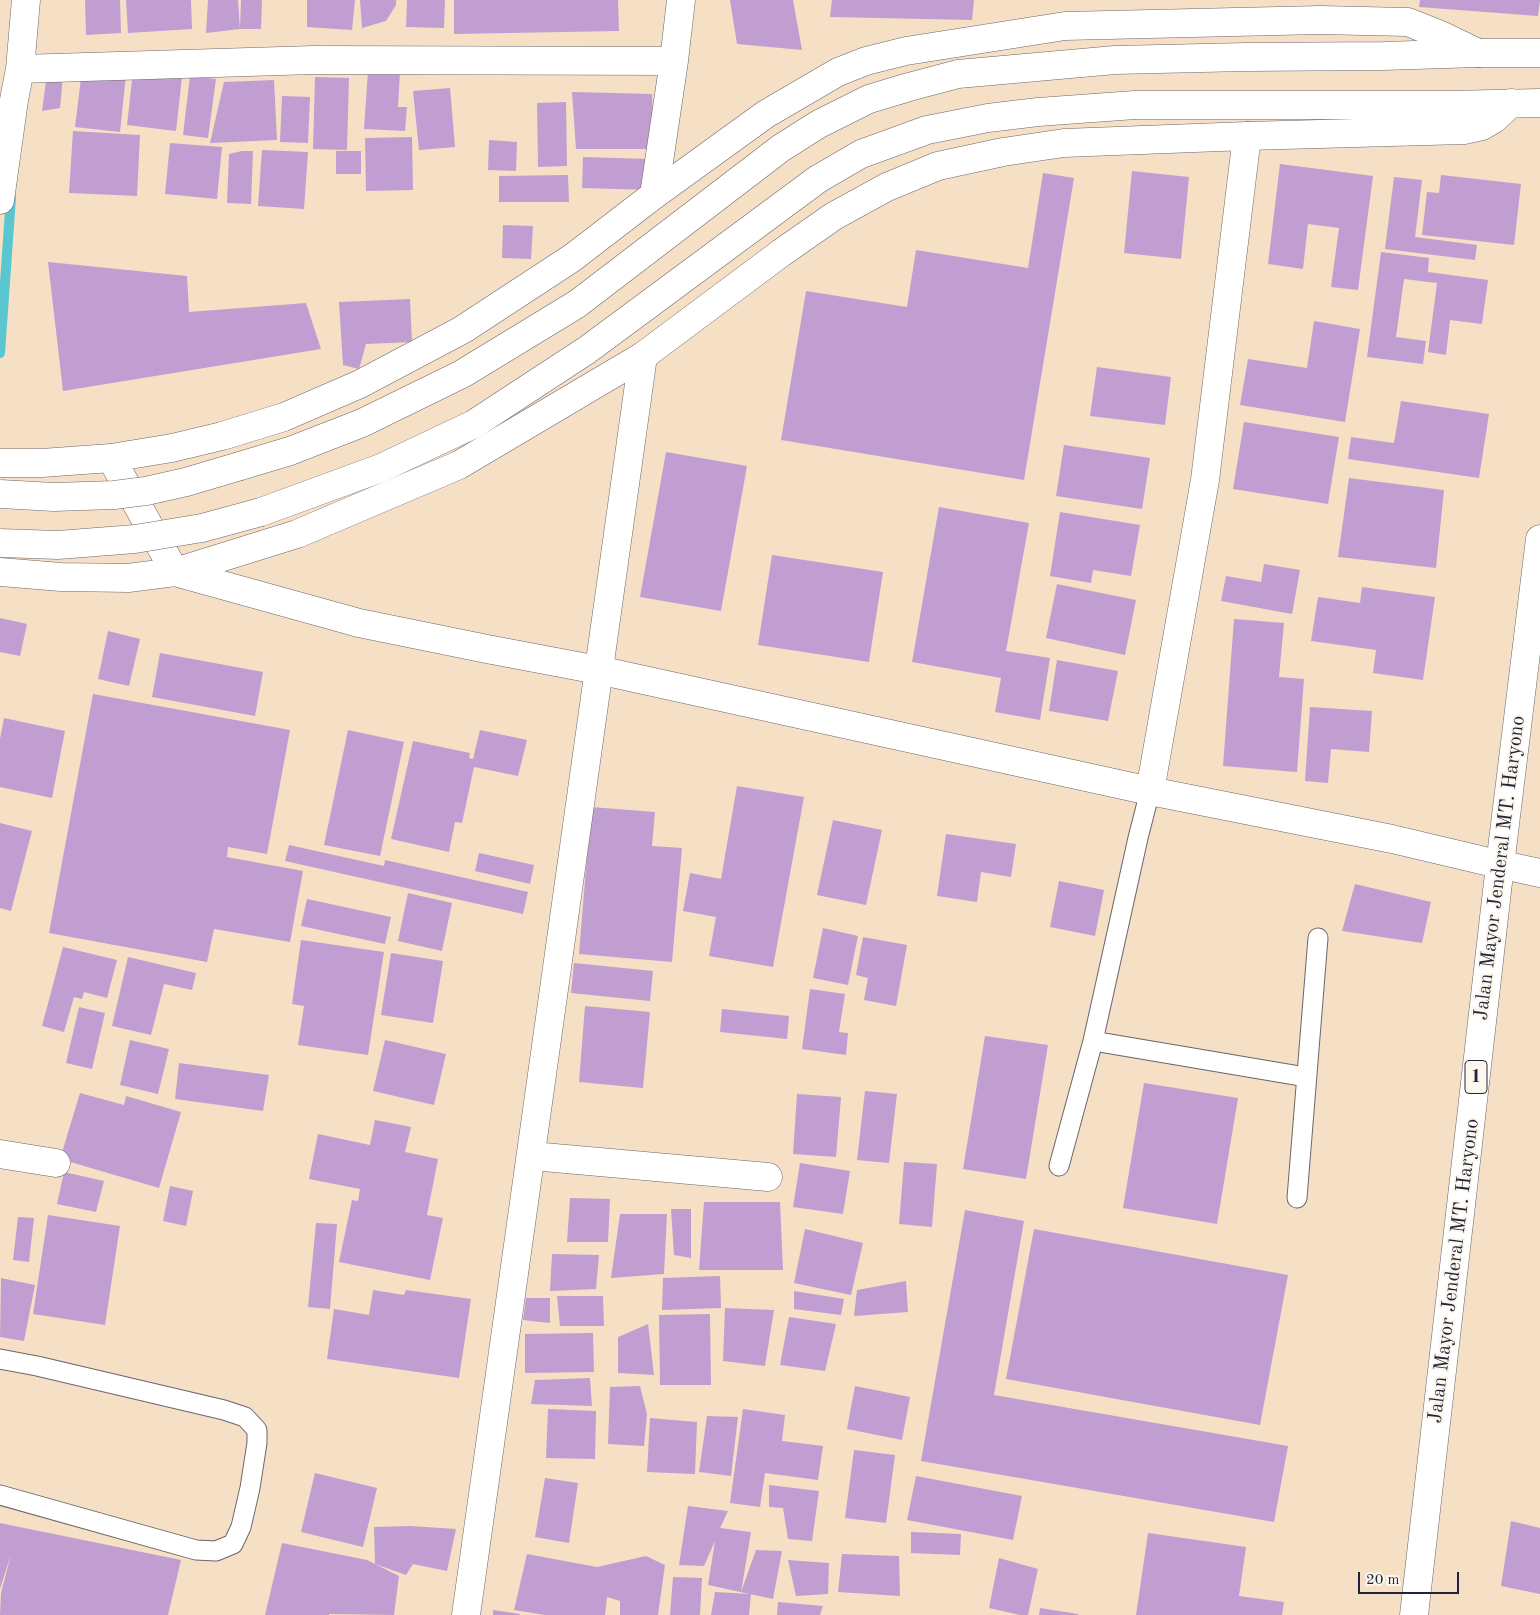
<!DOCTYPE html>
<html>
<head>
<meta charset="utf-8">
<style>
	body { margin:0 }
	#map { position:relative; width:1540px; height:1615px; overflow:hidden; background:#f5e0c5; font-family:"Old Standard TT",serif }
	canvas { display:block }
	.scale { position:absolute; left:1358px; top:1572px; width:101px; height:22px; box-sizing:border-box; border:2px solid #22223b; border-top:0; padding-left:6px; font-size:15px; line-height:18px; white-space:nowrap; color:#22223b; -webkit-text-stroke:4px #fbf7ec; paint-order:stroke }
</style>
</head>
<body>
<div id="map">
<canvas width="1540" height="1615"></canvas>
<div class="scale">20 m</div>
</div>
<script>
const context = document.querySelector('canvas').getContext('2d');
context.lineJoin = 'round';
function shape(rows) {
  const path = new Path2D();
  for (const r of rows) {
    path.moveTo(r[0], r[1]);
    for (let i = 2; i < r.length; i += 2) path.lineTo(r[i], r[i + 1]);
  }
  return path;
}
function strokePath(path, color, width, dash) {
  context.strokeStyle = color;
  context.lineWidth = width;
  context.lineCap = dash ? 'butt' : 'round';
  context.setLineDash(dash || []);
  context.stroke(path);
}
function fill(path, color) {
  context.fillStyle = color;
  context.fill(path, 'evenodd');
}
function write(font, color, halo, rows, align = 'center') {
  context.font = font + ' "Old Standard TT",serif';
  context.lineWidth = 4;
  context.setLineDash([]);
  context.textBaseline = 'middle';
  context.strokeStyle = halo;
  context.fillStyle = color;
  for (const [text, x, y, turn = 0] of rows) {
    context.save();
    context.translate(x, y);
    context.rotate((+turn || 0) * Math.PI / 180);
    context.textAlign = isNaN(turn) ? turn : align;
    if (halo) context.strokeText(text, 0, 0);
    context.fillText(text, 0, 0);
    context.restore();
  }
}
const stream = shape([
	[0,353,11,197]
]);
const building = shape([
	[85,0,120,0,121,33,86,35],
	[126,0,191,0,192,29,128,33],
	[208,0,238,0,240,29,206,33],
	[241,0,262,0,261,29,240,29],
	[307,0,355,0,352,30,307,27],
	[360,0,396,0,396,5,386,21,362,28],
	[407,0,445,0,444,28,406,27],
	[454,0,618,0,619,31,454,34],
	[730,0,793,0,802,50,737,44],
	[832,0,974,0,972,20,830,17],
	[1420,0,1540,0,1538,16,1419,7],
	[82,70,126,75,120,132,75,127],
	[133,71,182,77,176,131,127,125],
	[368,71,400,72,398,107,407,107,405,131,364,129],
	[47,74,63,76,60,108,42,111],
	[190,76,216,79,208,138,183,135],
	[315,77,349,78,347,150,313,149],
	[274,80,277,140,210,143,224,82],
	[450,88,455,147,419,150,413,91],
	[572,92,652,94,654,149,576,149],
	[282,96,310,97,308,143,280,142],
	[566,102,567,166,538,167,537,103],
	[73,131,140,135,137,196,69,193],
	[412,137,413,190,366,191,365,138],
	[489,140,517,142,516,171,488,170],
	[170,143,222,147,217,199,165,194],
	[262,150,308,152,304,209,258,206],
	[242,151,253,151,251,204,227,203,229,154],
	[336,151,361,151,361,174,336,174],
	[583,157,651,159,650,190,582,188],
	[1280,164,1373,176,1358,290,1331,287,1339,228,1308,224,1303,269,1268,264],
	[1132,171,1189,177,1181,259,1124,253],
	[1043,173,1074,178,1024,480,781,440,806,291,907,307,916,250,1028,268],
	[568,175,569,202,499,202,499,176],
	[1441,175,1521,184,1514,245,1422,235,1427,192,1439,193],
	[1394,177,1422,180,1415,237,1477,245,1475,260,1385,249],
	[503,225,533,226,531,259,502,258],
	[1381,252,1429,258,1428,272,1488,280,1482,324,1450,320,1446,355,1428,352,1437,283,1404,279,1396,337,1426,341,1423,364,1367,357],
	[48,262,187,276,189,312,306,303,321,349,63,391],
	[410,299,412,342,366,344,359,369,343,365,339,302],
	[1314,321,1360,329,1345,422,1240,405,1248,359,1307,368],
	[1097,367,1171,377,1165,425,1090,416],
	[1401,401,1489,414,1479,478,1348,459,1351,437,1394,443],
	[1244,422,1339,437,1328,504,1233,489],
	[1064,445,1150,458,1142,509,1056,496],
	[666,452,747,466,721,611,640,597],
	[1349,478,1444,490,1436,568,1338,557],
	[939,507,1029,523,1006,651,1050,658,1040,720,995,712,1001,678,912,662],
	[1060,512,1140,525,1131,576,1093,570,1091,583,1050,576],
	[772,555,883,572,869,662,758,645],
	[1264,564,1300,570,1292,614,1221,601,1226,576,1261,582],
	[1057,584,1136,600,1125,655,1046,638],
	[1362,587,1435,597,1423,680,1373,673,1376,650,1311,641,1318,597,1360,603],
	[0,618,27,624,20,656,0,652],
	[1234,619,1284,623,1279,677,1304,679,1297,772,1223,766],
	[108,631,140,639,129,686,98,679],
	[160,653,263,672,255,716,152,697],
	[1057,660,1118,671,1108,721,1049,711],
	[93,694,290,730,267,854,228,847,227,857,303,871,290,942,214,929,207,962,49,933],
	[1310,707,1372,711,1369,752,1331,749,1328,783,1305,781],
	[4,718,65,731,52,798,0,787,0,739],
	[348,730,404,742,380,856,324,845],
	[480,730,527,740,518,776,474,767,462,823,455,822,449,852,391,839,413,741,470,753,469,758,473,759],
	[737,786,804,797,773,967,709,956,716,917,683,911,690,873,721,879],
	[591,807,655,812,652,846,682,848,672,962,579,954],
	[833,820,882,830,866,905,817,895],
	[0,823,32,831,11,911,0,908],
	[946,834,1016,844,1011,877,981,872,977,902,937,896],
	[289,845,384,866,385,860,528,892,523,914,285,861],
	[479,853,534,865,530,884,475,871],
	[1059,881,1104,890,1095,936,1050,927],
	[1355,884,1431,902,1422,943,1342,931],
	[408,893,452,903,442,951,398,941],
	[307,899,391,917,385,944,301,926],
	[823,928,858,936,848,985,813,978],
	[863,937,907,945,896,1006,864,1000,868,978,856,975],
	[301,940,384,952,368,1055,298,1045,304,1006,292,1004],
	[63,947,117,960,107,998,84,992,82,999,74,997,64,1032,42,1026],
	[391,953,443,961,433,1023,381,1015],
	[128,957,196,973,192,990,164,984,151,1035,112,1026],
	[574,963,653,971,650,1001,571,993],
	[810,989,845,994,839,1032,848,1033,846,1055,802,1049],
	[585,1006,650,1012,643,1088,579,1082],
	[79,1007,105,1013,92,1069,66,1063],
	[722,1009,789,1016,787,1039,720,1032],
	[985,1036,1048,1045,1026,1179,963,1169],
	[130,1040,169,1049,158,1094,120,1085],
	[385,1040,446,1054,434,1105,373,1091],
	[179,1063,269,1075,263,1111,175,1099],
	[1144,1083,1238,1098,1217,1224,1123,1208],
	[865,1091,897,1094,889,1163,857,1160],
	[80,1093,124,1105,126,1096,181,1112,159,1188,60,1159],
	[797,1094,841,1097,836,1157,793,1154],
	[375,1120,411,1127,405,1152,438,1159,427,1215,443,1218,430,1280,339,1262,352,1200,358,1201,360,1189,309,1179,318,1134,370,1145],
	[904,1162,937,1164,932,1227,899,1224],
	[800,1163,850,1171,843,1214,793,1207],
	[64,1172,104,1181,96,1212,57,1204],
	[170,1186,193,1191,186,1226,163,1221],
	[570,1198,610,1199,608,1242,567,1242],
	[704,1202,780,1202,783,1270,699,1270],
	[671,1209,691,1209,691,1258,674,1255],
	[965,1210,1024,1221,994,1395,1288,1446,1274,1522,921,1461],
	[620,1214,667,1214,664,1274,611,1278],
	[48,1215,120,1226,105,1325,33,1314],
	[18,1217,34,1218,29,1262,13,1260],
	[316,1223,337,1224,330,1309,308,1307],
	[805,1229,863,1243,851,1295,794,1283],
	[1034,1229,1288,1275,1260,1425,1006,1379],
	[552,1254,599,1255,596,1289,550,1291],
	[720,1276,721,1308,662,1310,663,1278],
	[1,1278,35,1285,24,1341,0,1337],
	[906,1281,908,1312,854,1316,857,1290],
	[373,1290,404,1295,406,1290,471,1299,459,1378,327,1359,334,1309,369,1315],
	[794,1291,844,1299,841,1315,794,1309],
	[557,1296,603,1296,604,1326,560,1326],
	[526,1298,550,1298,550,1323,523,1320],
	[725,1308,774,1310,765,1366,723,1361],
	[710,1314,711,1385,660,1385,659,1315],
	[789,1317,836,1324,825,1371,780,1365],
	[648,1324,654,1375,618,1373,618,1337],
	[593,1333,594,1372,525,1373,525,1334],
	[590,1378,592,1406,531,1404,535,1380],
	[640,1386,647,1414,644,1446,608,1444,610,1387],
	[855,1386,910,1397,902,1440,847,1429],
	[548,1409,596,1411,595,1459,546,1458],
	[743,1409,785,1415,782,1441,823,1446,818,1480,765,1473,760,1507,730,1503],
	[707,1416,738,1417,731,1476,699,1472],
	[650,1418,697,1422,695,1474,647,1472],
	[854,1450,895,1455,886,1523,845,1518],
	[315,1473,377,1488,363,1547,301,1532],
	[916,1476,1022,1496,1013,1540,907,1520],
	[545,1478,578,1483,569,1543,535,1537],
	[769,1485,819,1491,812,1541,788,1539,783,1508,769,1507],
	[688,1506,728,1511,720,1528,751,1532,741,1592,756,1550,782,1551,773,1599,708,1585,715,1541,704,1566,679,1565],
	[1511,1521,1540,1528,1540,1594,1501,1586],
	[0,1523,181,1560,168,1615,0,1615,1,1593,11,1554,0,1589],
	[410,1526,456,1529,447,1571,413,1564,406,1575,375,1564,374,1527],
	[911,1532,961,1534,960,1555,911,1553],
	[1148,1533,1246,1547,1239,1596,1284,1602,1282,1615,1136,1615],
	[282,1543,367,1560,399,1576,394,1615,329,1614,329,1615,265,1615],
	[527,1554,597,1567,646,1556,665,1565,658,1615,620,1615,620,1601,607,1597,605,1615,545,1615,514,1610],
	[842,1554,899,1556,900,1596,838,1592],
	[999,1558,1038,1569,1028,1615,1020,1615,989,1608],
	[788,1560,829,1563,828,1594,796,1596],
	[673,1577,702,1578,700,1615,670,1615],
	[715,1592,751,1594,749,1615,711,1615],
	[778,1602,823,1606,820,1615,777,1615],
	[1040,1608,1078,1614,1078,1615,1039,1615],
	[493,1610,520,1614,520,1615,493,1615]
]);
const lane = shape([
	[1093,1041,1306,1077],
	[1059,1166,1093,1041,1138,838,1150,791],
	[1297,1198,1318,938],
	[0,1359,37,1366,224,1410,245,1417,257,1430,257,1443,250,1488,241,1527,233,1544,216,1551,196,1550,0,1495]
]);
const street = shape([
	[20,69,314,60,674,61],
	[654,195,674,61,681,0],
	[0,200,14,100,20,69,26,0],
	[1150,791,1205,480,1247,136],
	[0,1154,56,1163],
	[532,1156,768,1177],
	[466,1615,643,356]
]);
const secondary = shape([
	[111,458,175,572,297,534,459,465,643,356,781,253,834,216,887,187,938,166,1003,152,1064,143,1247,136,1464,130,1482,126,1494,119,1511,103],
	[0,463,42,463,111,458,172,448,222,436,284,417,360,384,462,330,572,258,654,195,766,114,838,72,866,61,906,51,1065,26,1320,20,1408,22,1443,36,1478,53],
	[0,572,61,577,128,578,175,572,359,623,487,649,598,670,1150,791,1392,839,1485,861,1540,873]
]);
const highway = shape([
	[240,466,290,451,362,423,462,374,577,304,781,148,819,124,869,99,909,87,958,74,1115,60,1246,57,1384,56,1478,53,1540,53],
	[261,512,381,468,474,424,587,350,818,179,861,154,927,130,988,118,1038,112,1135,105,1448,105,1540,103],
	[1414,1615,1500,865,1540,539]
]);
const highwayBridge = shape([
	[0,494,54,497,114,495,146,491,186,482,240,466],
	[0,543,58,545,135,539,202,528,261,512]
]);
const shields = [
	[1476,1077,22]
];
const shieldNames = [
	["1",1476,1077]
];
const streetNames = [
	["Jalan Mayor Jenderal MT. Haryono",1500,868,-83],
	["Jalan Mayor Jenderal MT. Haryono",1454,1271,-83]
];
strokePath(stream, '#59c6d0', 10);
fill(building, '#c19ed1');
strokePath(lane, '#6c646b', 21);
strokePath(street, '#6c646b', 29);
strokePath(secondary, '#6c646b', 29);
strokePath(highway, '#6c646b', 29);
strokePath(lane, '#fff', 19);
strokePath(street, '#fff', 28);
strokePath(secondary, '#fff', 28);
strokePath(highway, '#fff', 28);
strokePath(highwayBridge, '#6c646b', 29, []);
strokePath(highwayBridge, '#fff', 28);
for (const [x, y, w] of shields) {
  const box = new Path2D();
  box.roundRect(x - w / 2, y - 16.5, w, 33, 4);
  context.fillStyle = '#fbf7ec';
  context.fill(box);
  strokePath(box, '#22223b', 1);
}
write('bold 19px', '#22223b', null, shieldNames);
write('20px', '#22223b', '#fbf7ec', streetNames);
</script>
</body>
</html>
